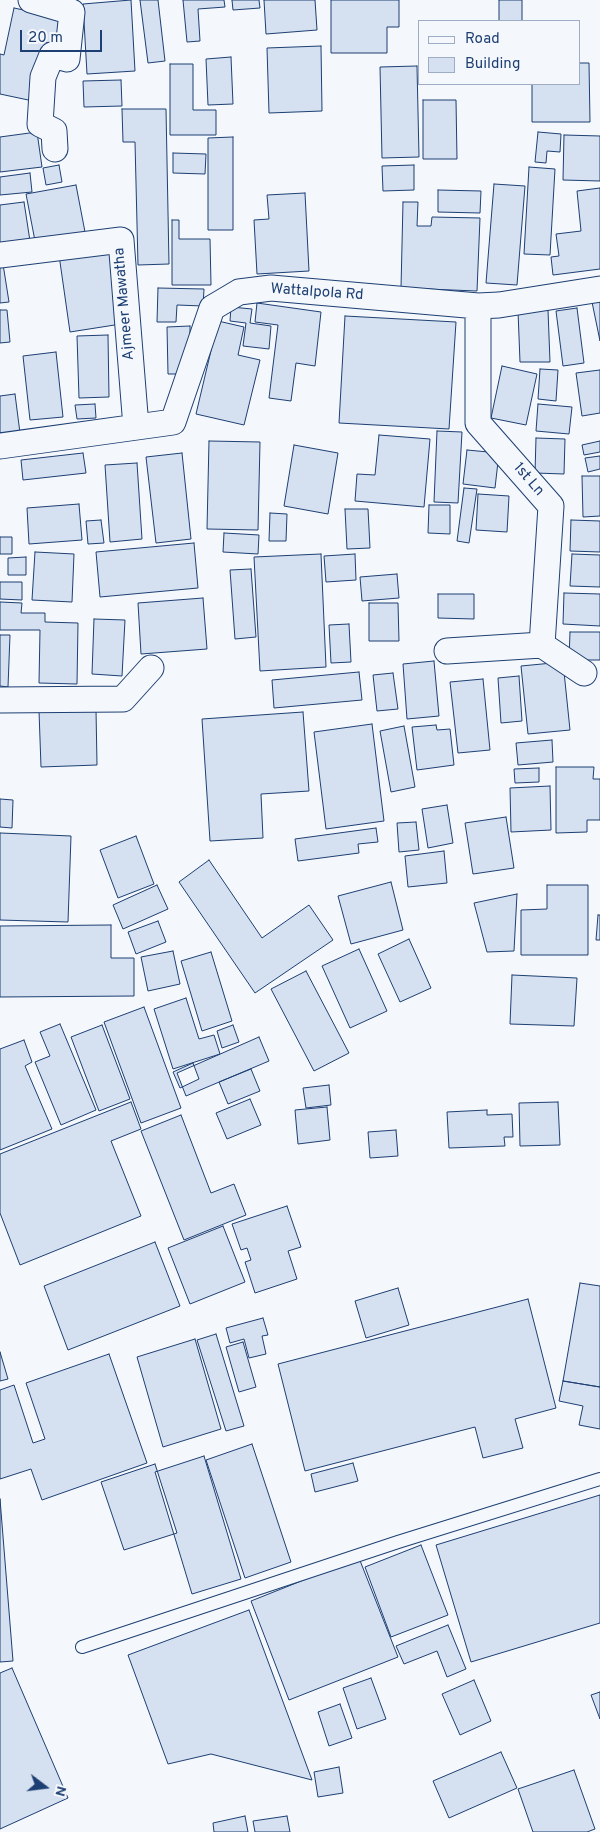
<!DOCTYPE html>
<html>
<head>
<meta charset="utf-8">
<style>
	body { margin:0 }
	#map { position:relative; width:600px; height:1832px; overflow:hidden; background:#f4f7fb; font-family:Overpass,sans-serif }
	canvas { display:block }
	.legend { position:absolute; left:418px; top:20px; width:162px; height:65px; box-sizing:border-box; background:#f4f7fb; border:1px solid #9eadc5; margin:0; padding:6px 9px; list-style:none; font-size:15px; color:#1d3f73 }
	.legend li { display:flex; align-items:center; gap:10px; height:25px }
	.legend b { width:25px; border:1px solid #9eadc5 }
	.north { position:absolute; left:20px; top:1762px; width:50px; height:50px; -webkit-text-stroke:4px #f4f7fb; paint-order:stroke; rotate:105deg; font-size:14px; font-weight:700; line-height:20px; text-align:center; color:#1d3f73 }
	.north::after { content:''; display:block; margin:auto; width:18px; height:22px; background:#1d3f73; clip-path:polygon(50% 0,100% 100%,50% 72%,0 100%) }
	.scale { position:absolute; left:20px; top:30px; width:82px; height:22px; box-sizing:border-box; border:2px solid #1d3f73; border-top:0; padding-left:6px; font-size:15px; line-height:18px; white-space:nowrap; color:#1d3f73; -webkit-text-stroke:4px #f4f7fb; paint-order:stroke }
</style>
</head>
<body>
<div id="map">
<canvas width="600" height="1832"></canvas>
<ul class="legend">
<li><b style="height:6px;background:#f4f7fb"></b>Road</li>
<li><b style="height:14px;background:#d5e0f0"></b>Building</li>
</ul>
<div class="north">N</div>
<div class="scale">20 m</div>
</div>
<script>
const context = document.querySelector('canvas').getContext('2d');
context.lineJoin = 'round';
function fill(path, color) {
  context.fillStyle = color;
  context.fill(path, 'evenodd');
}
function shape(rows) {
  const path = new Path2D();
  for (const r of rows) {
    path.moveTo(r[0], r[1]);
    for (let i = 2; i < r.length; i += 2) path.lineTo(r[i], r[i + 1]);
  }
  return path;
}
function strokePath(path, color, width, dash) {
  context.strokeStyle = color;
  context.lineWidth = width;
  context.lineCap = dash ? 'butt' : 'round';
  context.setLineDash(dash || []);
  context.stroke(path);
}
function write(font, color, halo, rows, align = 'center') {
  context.font = font + ' Overpass,sans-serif';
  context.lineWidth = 4;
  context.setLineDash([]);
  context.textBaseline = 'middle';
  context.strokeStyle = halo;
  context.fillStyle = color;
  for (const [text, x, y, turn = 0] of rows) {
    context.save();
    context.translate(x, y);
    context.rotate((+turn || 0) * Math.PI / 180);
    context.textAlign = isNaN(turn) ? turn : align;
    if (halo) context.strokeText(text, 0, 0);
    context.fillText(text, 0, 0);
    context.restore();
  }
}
const building = shape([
	[131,0,135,71,87,74,83,4,131,0],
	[140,0,158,0,165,61,148,63,140,0],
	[183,0,224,0,225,7,198,9,200,41,187,42,183,0],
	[232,0,259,0,260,8,233,10,232,0],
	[264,0,315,0,317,30,266,34,264,0],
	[331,0,399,0,399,27,387,27,387,53,331,53,331,0],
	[499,0,522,0,522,21,499,21,499,0],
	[14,8,66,19,61,46,45,42,33,101,0,94,0,54,4,55,14,8],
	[321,46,322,111,269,113,267,48,321,46],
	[231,57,233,104,208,105,206,59,231,57],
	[579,63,589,63,590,122,532,122,532,84,579,84,579,63],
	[170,64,193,64,193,110,216,110,216,135,170,135,170,64],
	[417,66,419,157,382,158,380,67,417,66],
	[121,80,122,106,84,107,83,81,121,80],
	[423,100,456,100,457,159,423,159,423,100],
	[122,109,166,109,169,264,138,265,135,142,123,142,122,109],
	[37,132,42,167,0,172,0,137,37,132],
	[538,132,561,134,560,152,547,151,546,163,535,162,538,132],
	[564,135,600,136,600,181,563,180,564,135],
	[233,137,233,230,208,230,208,138,233,137],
	[173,153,206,154,205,174,173,173,173,153],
	[59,165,62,182,46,185,43,168,59,165],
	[414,165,414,190,383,191,382,166,414,165],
	[529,167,555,169,550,255,524,254,529,167],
	[30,173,32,192,0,195,0,177,30,173],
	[494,184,525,186,517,285,486,283,494,184],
	[76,185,85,232,35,241,26,194,76,185],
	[600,188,600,269,553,275,551,257,559,256,556,234,581,231,577,191,600,188],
	[438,190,481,191,480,213,438,212,438,190],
	[305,193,309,271,257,274,254,220,269,219,267,195,305,193],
	[24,202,30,241,0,245,0,205,24,202],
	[403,202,418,202,417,226,431,226,432,217,480,218,477,291,401,288,403,202],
	[172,220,179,220,179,239,210,239,211,285,172,285,172,220],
	[109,248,121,324,70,332,59,255,109,248],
	[3,264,9,302,0,303,0,265,3,264],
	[158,288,204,289,203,306,177,305,176,322,157,322,158,288],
	[600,300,600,341,592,302,600,300],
	[257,303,321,312,315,366,296,363,291,401,269,398,278,325,255,322,257,303],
	[231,307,252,309,250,323,271,326,269,349,243,346,246,323,230,321,231,307],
	[577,308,584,363,563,366,556,311,577,308],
	[0,310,7,310,10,342,0,343,0,310],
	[548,310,550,362,520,362,518,311,548,310],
	[345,316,456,322,449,429,339,423,345,316],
	[218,321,244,327,238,355,260,360,244,425,196,414,218,321],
	[190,326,190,350,178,374,168,374,167,327,190,326],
	[108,335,109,397,79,398,77,336,108,335],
	[56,352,63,417,30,420,23,356,56,352],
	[502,366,537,374,526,425,491,418,502,366],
	[540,369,558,370,556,401,538,399,540,369],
	[600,370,600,413,582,416,576,373,600,370],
	[15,394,20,433,0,433,0,396,15,394],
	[95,404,96,418,77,419,75,405,95,404],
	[538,404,572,407,569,434,536,431,538,404],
	[437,431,462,432,458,503,434,502,437,431],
	[379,435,430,439,424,507,355,501,357,474,375,475,379,435],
	[536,438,565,439,564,474,535,473,536,438],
	[209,441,260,442,258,530,207,529,209,441],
	[600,441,600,452,584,455,582,445,600,441],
	[294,445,338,453,328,514,284,506,294,445],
	[467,450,499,453,495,488,463,484,467,450],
	[83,453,86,473,23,480,21,460,83,453],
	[182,453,191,539,156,543,146,457,182,453],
	[600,456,600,469,588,472,585,458,600,456],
	[137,463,142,539,110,542,105,465,137,463],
	[582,476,600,476,600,516,583,517,582,476],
	[464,488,477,489,469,543,457,541,464,488],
	[478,494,509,496,507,532,476,530,478,494],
	[79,504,82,540,29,544,27,508,79,504],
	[429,505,450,505,450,534,428,533,429,505],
	[345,509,368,509,370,548,347,549,345,509],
	[270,513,287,514,286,541,269,541,270,513],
	[101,520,104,543,88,544,86,521,101,520],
	[571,520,600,521,600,552,570,551,571,520],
	[224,533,259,535,258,554,223,552,224,533],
	[0,537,12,537,12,554,0,554,0,537],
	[194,543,198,588,100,597,96,552,194,543],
	[35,552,74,554,72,602,32,600,35,552],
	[321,554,326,667,260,671,254,557,321,554],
	[355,554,356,580,326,582,324,556,355,554],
	[572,554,600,555,600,587,570,586,572,554],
	[26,557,26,575,8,575,8,558,26,557],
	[251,569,256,637,235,639,230,570,251,569],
	[397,574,399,598,362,601,360,577,397,574],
	[0,582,22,582,22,600,0,599,0,582],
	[564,593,600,594,600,626,563,624,564,593],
	[438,594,474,594,474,619,438,618,438,594],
	[203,598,207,649,141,654,138,603,203,598],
	[0,602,22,603,21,613,45,613,45,622,78,623,77,684,39,683,40,630,0,630,0,602],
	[369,603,398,603,399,641,369,641,369,603],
	[94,619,125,620,122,676,92,674,94,619],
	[349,624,351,662,331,663,329,625,349,624],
	[570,632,600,632,600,660,569,660,570,632],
	[0,635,10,635,8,687,0,686,0,635],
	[434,661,439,716,407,719,403,664,434,661],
	[563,662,570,730,528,734,521,666,563,662],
	[359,672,362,700,274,708,272,680,359,672],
	[393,673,398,709,377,711,373,675,393,673],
	[519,676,522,721,501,723,498,678,519,676],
	[483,679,490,750,458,753,450,682,483,679],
	[96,709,97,765,41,767,39,711,96,709],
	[303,712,309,791,261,794,263,838,210,841,202,719,303,712],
	[372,724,384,821,326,829,314,732,372,724],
	[436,725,437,730,450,729,454,765,417,770,412,727,436,725],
	[404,726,415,787,391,792,380,731,404,726],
	[552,740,553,762,518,765,516,743,552,740],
	[556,767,594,767,593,779,600,779,600,820,587,820,587,832,556,833,556,767],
	[539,768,539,782,515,783,514,769,539,768],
	[550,786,551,830,511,832,510,788,550,786],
	[0,799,13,800,12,828,0,827,0,799],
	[447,805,453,843,428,848,422,809,447,805],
	[506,817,514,868,473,874,465,823,506,817],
	[416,822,419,850,399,852,397,823,416,822],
	[376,828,378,842,358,844,359,853,298,861,295,839,376,828],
	[0,833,71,836,68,922,0,920,0,833],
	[136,836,154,884,118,898,100,850,136,836],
	[444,851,447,883,408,887,405,856,444,851],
	[209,860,262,938,309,905,333,940,255,993,179,882,209,860],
	[391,882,403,930,351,944,338,896,391,882],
	[157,885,168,909,123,929,113,905,157,885],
	[547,885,588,885,588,955,521,955,521,910,547,909,547,885],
	[517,894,514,951,487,952,474,903,517,894],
	[598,915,600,915,600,940,596,940,598,915],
	[158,921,166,942,136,954,128,932,158,921],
	[111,925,111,958,134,958,134,996,0,997,0,926,111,925],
	[409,939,431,988,400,1002,378,954,409,939],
	[359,949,387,1011,350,1028,322,966,359,949],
	[173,951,180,984,148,991,141,957,173,951],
	[211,952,232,1021,202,1031,181,961,211,952],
	[306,971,349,1053,314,1071,271,989,306,971],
	[512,975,577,978,574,1026,510,1024,512,975],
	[186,998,199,1039,214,1035,220,1054,173,1069,154,1009,186,998],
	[144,1007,181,1108,141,1123,104,1022,144,1007],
	[60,1024,96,1110,61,1125,35,1062,50,1056,40,1032,60,1024],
	[102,1025,130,1099,99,1111,71,1037,102,1025],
	[233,1025,239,1042,222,1048,217,1031,233,1025],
	[259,1037,269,1061,186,1096,177,1073,259,1037],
	[24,1040,32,1062,25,1066,52,1129,0,1150,0,1049,24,1040],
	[193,1063,199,1079,180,1088,173,1072,193,1063],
	[251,1069,260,1091,228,1104,219,1082,251,1069],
	[329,1085,331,1105,306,1108,303,1088,329,1085],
	[250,1099,261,1125,227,1139,216,1113,250,1099],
	[131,1102,141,1129,111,1141,141,1216,20,1265,0,1213,0,1154,131,1102],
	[558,1102,560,1145,520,1146,519,1103,558,1102],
	[327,1107,330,1140,298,1144,295,1110,327,1107],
	[487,1110,487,1115,512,1114,513,1137,504,1137,505,1146,449,1148,447,1112,487,1110],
	[181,1115,211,1193,234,1184,246,1215,184,1240,141,1131,181,1115],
	[396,1130,398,1156,370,1158,368,1132,396,1130],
	[287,1206,301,1247,288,1251,297,1279,255,1293,245,1262,251,1260,247,1248,241,1250,232,1224,287,1206],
	[223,1226,245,1282,190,1304,168,1248,223,1226],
	[155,1242,180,1306,68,1350,44,1286,155,1242],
	[580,1283,600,1286,600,1387,563,1381,580,1283],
	[398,1288,409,1325,366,1338,355,1301,398,1288],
	[528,1299,556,1408,515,1419,523,1448,483,1458,475,1427,305,1471,278,1364,528,1299],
	[263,1318,268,1335,262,1336,266,1354,249,1358,244,1339,230,1343,226,1328,263,1318],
	[216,1334,244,1426,226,1431,197,1340,216,1334],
	[195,1339,221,1429,163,1447,137,1357,195,1339],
	[243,1342,256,1387,239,1392,226,1347,243,1342],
	[0,1352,8,1379,0,1381,0,1352],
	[109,1354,147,1463,42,1500,31,1469,0,1479,0,1390,14,1385,33,1443,45,1439,26,1383,109,1354],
	[563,1381,600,1387,600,1429,579,1425,583,1406,559,1401,563,1381],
	[252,1444,291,1562,245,1578,206,1460,252,1444],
	[204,1456,241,1579,192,1594,155,1472,204,1456],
	[353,1463,358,1481,315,1492,311,1474,353,1463],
	[155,1464,177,1533,124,1550,101,1482,155,1464],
	[600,1495,600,1623,471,1662,436,1545,600,1495],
	[0,1499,13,1661,0,1662,0,1499],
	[421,1545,448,1615,391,1637,365,1567,421,1545],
	[359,1558,398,1657,289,1700,251,1601,359,1558],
	[249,1610,312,1780,211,1754,168,1764,128,1655,249,1610],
	[448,1625,466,1669,447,1677,437,1651,404,1664,396,1646,448,1625],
	[12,1668,68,1798,0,1829,0,1673,12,1668],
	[371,1678,386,1719,357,1729,343,1688,371,1678],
	[474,1680,491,1721,460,1735,442,1694,474,1680],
	[600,1692,600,1719,591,1695,600,1692],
	[340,1704,352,1738,329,1746,318,1712,340,1704],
	[501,1752,517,1788,449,1818,433,1781,501,1752],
	[339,1767,343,1793,318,1797,314,1772,339,1767],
	[574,1770,595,1829,587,1832,533,1832,518,1789,574,1770],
	[245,1816,248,1832,214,1832,213,1823,245,1816],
	[287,1816,290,1832,255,1832,253,1821,287,1816]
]);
const service = shape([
	[82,1647,398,1542,600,1479]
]);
const minor = shape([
	[31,0,72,12,67,59,52,55,43,77,40,124,54,131,55,149],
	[0,255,121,240,136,427],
	[478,306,478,423,551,506,542,645,584,673],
	[0,446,173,422,212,308,239,292,271,288,478,306,499,305,600,289],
	[447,651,542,645],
	[0,700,123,699,151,668]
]);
const streetNames = [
	["Wattalpola Rd",317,293,4],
	["Ajmeer Mawatha",125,304,-95],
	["1st Ln",528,480,49]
];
fill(building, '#d5e0f0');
strokePath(building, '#1d3f73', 1);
strokePath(service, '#1d3f73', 14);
strokePath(minor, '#1d3f73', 27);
strokePath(service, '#f4f7fb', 12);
strokePath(minor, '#f4f7fb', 25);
write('15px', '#1d3f73', '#f4f7fb', streetNames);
</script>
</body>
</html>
